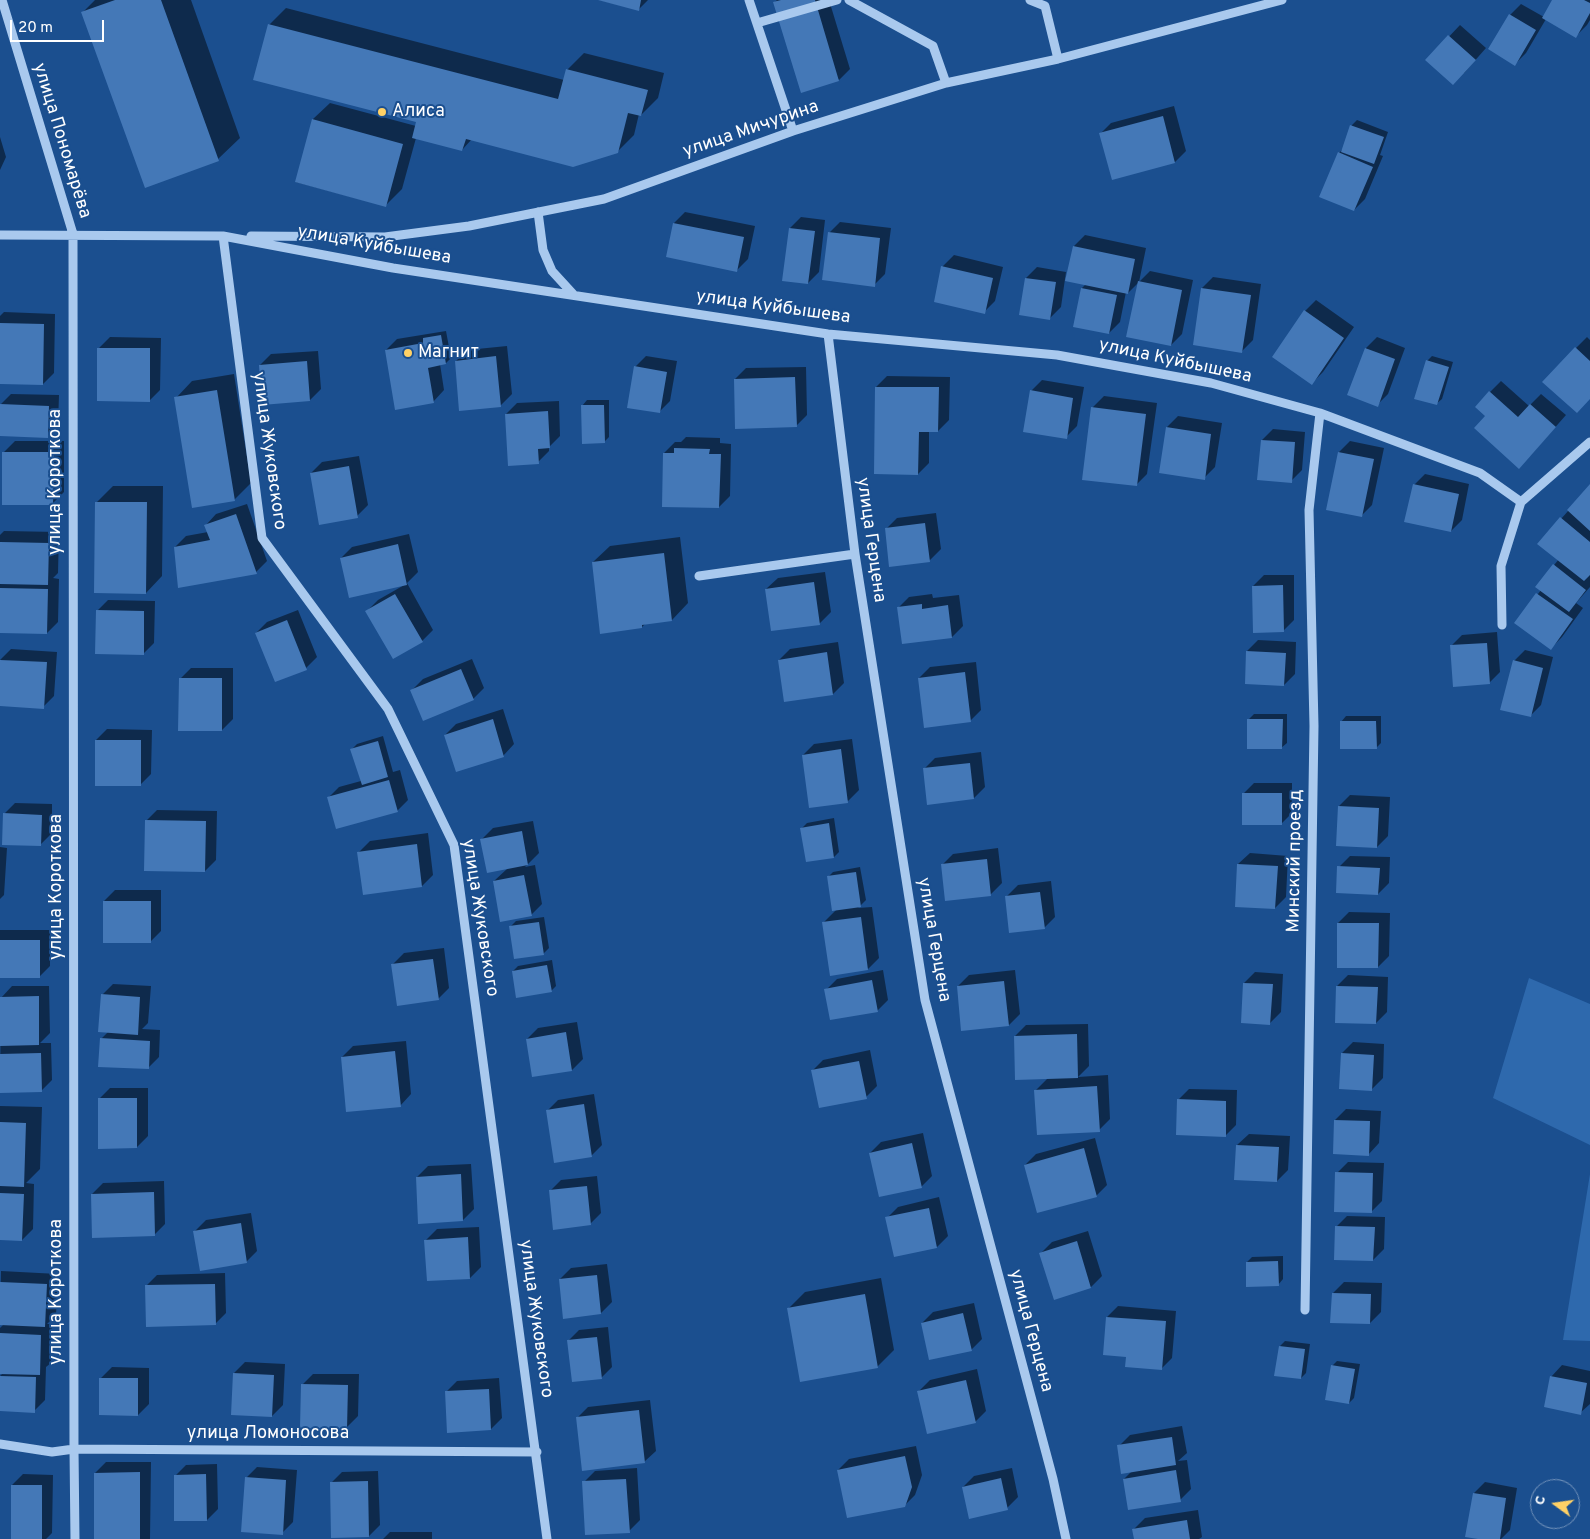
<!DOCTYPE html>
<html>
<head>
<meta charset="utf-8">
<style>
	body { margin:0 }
	#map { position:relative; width:1590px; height:1539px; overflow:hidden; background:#1b4f8f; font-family:Overpass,sans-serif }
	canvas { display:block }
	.north { position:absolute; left:1530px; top:1479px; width:50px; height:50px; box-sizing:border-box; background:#1b4f8f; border:1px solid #7695bc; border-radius:50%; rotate:284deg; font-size:14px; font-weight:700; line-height:20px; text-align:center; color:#fff }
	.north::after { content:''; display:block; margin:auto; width:18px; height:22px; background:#ffd166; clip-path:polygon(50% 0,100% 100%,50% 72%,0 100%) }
	.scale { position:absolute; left:10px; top:20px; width:94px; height:22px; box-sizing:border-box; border:2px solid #fff; border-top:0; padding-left:6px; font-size:15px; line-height:18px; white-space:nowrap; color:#fff; -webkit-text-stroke:4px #1b4f8f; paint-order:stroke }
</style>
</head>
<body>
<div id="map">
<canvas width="1590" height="1539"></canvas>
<div class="north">С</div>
<div class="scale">20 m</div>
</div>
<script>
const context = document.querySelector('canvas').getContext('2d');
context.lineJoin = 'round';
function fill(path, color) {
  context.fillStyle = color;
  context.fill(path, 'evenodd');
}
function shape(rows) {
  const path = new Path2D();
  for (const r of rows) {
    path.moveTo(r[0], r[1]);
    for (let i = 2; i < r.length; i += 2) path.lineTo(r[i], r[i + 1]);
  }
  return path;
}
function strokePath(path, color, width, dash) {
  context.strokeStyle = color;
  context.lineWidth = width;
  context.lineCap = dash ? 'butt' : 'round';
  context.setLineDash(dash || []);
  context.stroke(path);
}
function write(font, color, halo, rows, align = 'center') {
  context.font = font + ' Overpass,sans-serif';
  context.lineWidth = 4;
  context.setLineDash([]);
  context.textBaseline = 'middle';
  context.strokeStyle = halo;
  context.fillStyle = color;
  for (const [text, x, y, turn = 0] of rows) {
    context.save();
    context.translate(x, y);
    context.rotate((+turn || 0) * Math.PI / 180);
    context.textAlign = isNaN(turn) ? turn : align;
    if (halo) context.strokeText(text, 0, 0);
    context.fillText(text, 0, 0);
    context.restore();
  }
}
const green = shape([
	[1529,978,1590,1004,1590,1145,1493,1098],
	[1590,1174,1590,1341,1563,1340]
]);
const shadow = shape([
	[95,0,191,0,240,138,218,159,82,13],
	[600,0,648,0,638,10],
	[777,0,829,0,850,69,839,80,774,3],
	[1553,0,1590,0,1590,20,1587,25,1576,36,1546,19,1526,53,1515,64,1510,15,1521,4,1544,17],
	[286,8,564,80,567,70,584,53,664,73,658,98,641,115,639,114,634,135,617,152,472,139,462,150,416,138,402,189,385,206,296,182,313,119,330,103,416,126,417,121,269,25],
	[1460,25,1486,48,1464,73,1427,60],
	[1174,106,1186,151,1175,162,1100,134,1111,123],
	[1357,120,1388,132,1380,155,1383,156,1365,199,1354,210,1339,153,1343,149,1352,125],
	[0,137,6,157,0,170],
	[685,212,755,226,748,259,737,270,668,256,674,223],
	[801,217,825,220,819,272,808,283,790,228],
	[840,222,891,228,885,274,874,285,829,233],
	[1085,235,1146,248,1139,282,1128,293,1126,292,1120,322,1109,333,1082,288,1086,284,1074,246],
	[954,255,1003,267,995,301,984,312,935,301,943,266],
	[1037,267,1066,272,1061,307,1050,318,1026,278],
	[1150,271,1193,280,1182,334,1171,345,1139,282],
	[1213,277,1261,284,1253,340,1242,351,1202,288],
	[1316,300,1354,327,1323,372,1312,383,1305,311],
	[4,312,55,314,54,373,43,384,0,382,0,316],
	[446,331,451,358,446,363,440,364,444,390,433,402,386,350,397,339],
	[110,337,161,338,160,390,149,401,99,348],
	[1377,337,1405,348,1388,394,1377,405,1349,394,1366,348],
	[1587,337,1590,340,1590,398,1576,348],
	[507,346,512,394,501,405,460,409,456,361,467,350],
	[318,351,321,389,310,400,260,365,271,354],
	[646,356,677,361,670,401,659,412,635,367],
	[1432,356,1453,362,1442,399,1436,404,1427,361],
	[806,367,807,415,796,426,735,379,746,368],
	[234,374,251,483,234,500,176,398,192,381],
	[887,376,950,377,949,420,938,431,929,431,929,463,918,474,876,387],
	[1042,380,1084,387,1077,426,1066,437,1031,391],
	[1501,381,1529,406,1541,394,1566,415,1530,456,1487,416,1490,392],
	[11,394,59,395,58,425,47,436,0,435,0,405],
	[1104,396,1157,403,1147,474,1136,485,1084,479,1093,407],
	[587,400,609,400,609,437,604,442,582,406],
	[559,401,560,436,549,447,549,451,538,462,506,414,517,403],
	[1178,416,1222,423,1215,467,1204,478,1160,472,1167,427],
	[1273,429,1305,432,1302,470,1291,481,1262,440],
	[686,437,720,438,720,443,731,444,730,496,719,507,664,453,675,442,681,442],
	[15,441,64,441,64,492,53,503,4,452],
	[1350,441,1384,448,1372,505,1361,516,1339,452],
	[359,456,368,505,357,516,311,473,322,462],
	[1425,474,1469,484,1462,520,1451,531,1414,485],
	[113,486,163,486,162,576,146,593,96,503],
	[1590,486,1590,587,1576,603,1583,608,1562,637,1551,648,1516,623,1541,590,1537,586,1559,559,1539,544],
	[247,504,267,561,256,572,175,547,186,536,208,532,206,525,216,514],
	[936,513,941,549,930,560,886,529,897,518],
	[4,531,59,532,58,573,53,578,59,579,58,622,47,633,0,632,0,535],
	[409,534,418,572,407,583,433,630,422,641,367,611,378,600,406,584,341,558,352,547],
	[680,537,688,603,672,620,646,623,642,627,593,562,610,546],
	[825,572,831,612,820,623,772,630,766,589,778,578],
	[1264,575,1294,575,1294,620,1283,631,1253,586],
	[932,594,933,598,959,595,963,626,952,637,898,608,909,597],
	[108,600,155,601,154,643,143,654,97,611],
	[298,610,317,657,306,668,256,633,267,622],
	[1497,632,1500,672,1489,683,1451,646,1462,635],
	[1258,640,1296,642,1295,674,1284,685,1247,651],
	[838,642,844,683,833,694,779,660,790,649],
	[11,649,57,652,54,696,43,707,0,705,0,660],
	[1525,650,1553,657,1541,705,1530,716,1514,661],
	[472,659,484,688,473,699,412,690,423,679],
	[976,662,981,710,970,721,919,678,930,667],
	[191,668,233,668,233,719,222,730,180,679],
	[503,709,514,744,503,756,445,735,456,724],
	[1254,714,1287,714,1287,743,1281,748,1249,719],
	[1346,716,1381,716,1381,743,1376,748,1341,722],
	[107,729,152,730,151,774,140,785,96,740],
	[383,736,393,772,400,770,408,800,397,811,328,798,339,787,361,781,352,749,357,744],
	[852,739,859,790,848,801,803,755,814,744],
	[981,752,985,787,974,798,924,769,935,758],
	[1254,783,1292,783,1292,813,1281,824,1243,794],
	[1350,795,1390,797,1388,836,1377,847,1339,806],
	[15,803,52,804,52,833,41,844,4,814],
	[157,810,217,811,216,860,205,871,146,821],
	[834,818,839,852,834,857,807,861,802,828,807,823],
	[533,821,539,853,525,867,535,865,542,904,531,915,494,881,508,868,482,839,493,828],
	[428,833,433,875,422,886,359,852,370,841],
	[0,847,7,848,4,895,0,899],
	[998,848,1002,883,991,894,946,899,942,865,953,854],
	[1250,853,1288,856,1286,897,1275,908,1238,864],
	[1350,856,1390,857,1389,883,1378,894,1339,867],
	[860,867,866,900,858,908,872,907,879,958,868,969,823,923,837,909,828,877,833,872],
	[1051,881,1055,917,1044,928,1007,896,1018,885],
	[115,890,161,890,161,931,150,942,104,901],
	[1349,912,1390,913,1389,956,1378,967,1338,923],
	[544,917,549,948,543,954,511,926,516,921],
	[0,930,50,930,50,966,39,977,0,977],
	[444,948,449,988,438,999,393,964,404,953],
	[552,960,556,986,551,991,513,971,518,966],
	[883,970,888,1000,877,1011,826,990,837,979],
	[1015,970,1020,1014,1009,1025,958,986,969,975],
	[1255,972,1283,974,1281,1012,1270,1023,1244,983],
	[1348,975,1388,977,1387,1012,1376,1023,1337,986],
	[113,984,151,986,148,1023,142,1029,160,1030,159,1057,148,1068,101,1039,108,1032,102,995],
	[12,986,49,986,50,1033,40,1043,51,1043,52,1080,41,1091,0,1091,1,998],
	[577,1022,583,1059,572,1070,527,1039,538,1028],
	[1088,1024,1089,1066,1078,1077,1108,1075,1110,1119,1099,1130,1036,1090,1048,1078,1015,1036,1026,1025],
	[406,1041,411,1094,400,1106,342,1057,353,1046],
	[1353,1042,1384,1044,1383,1078,1372,1089,1342,1053],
	[870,1050,877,1086,866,1097,812,1071,823,1060],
	[110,1088,148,1088,148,1136,137,1147,99,1099],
	[1189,1089,1237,1090,1236,1125,1225,1136,1178,1100],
	[594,1094,602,1145,591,1156,547,1111,558,1100],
	[0,1106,42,1107,40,1169,26,1183,34,1184,33,1229,22,1240,0,1239],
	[1346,1109,1381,1111,1379,1143,1368,1155,1335,1120],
	[923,1133,932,1176,921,1187,870,1153,881,1142],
	[1249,1134,1290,1136,1288,1170,1277,1181,1237,1145],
	[1095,1138,1107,1185,1096,1196,1025,1165,1036,1154],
	[1348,1162,1384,1163,1382,1201,1371,1212,1337,1173],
	[471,1164,474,1209,463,1220,417,1177,428,1166],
	[597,1176,601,1213,590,1224,550,1191,561,1180],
	[164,1181,165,1224,154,1235,92,1194,103,1183],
	[939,1197,948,1236,937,1247,887,1218,898,1207],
	[251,1213,257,1251,246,1262,195,1231,206,1220],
	[1347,1216,1385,1217,1384,1249,1373,1260,1336,1227],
	[479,1227,481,1267,470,1278,426,1240,437,1229],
	[1088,1231,1102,1276,1091,1287,1055,1298,1041,1253,1052,1242],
	[1283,1256,1283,1279,1278,1285,1247,1262,1252,1257],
	[607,1264,612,1302,601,1313,560,1279,571,1268],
	[1,1271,58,1274,56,1315,47,1324,52,1324,51,1363,46,1367,45,1400,34,1411,0,1410,0,1376,3,1373,0,1373,0,1328,4,1324,0,1324],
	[225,1273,226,1313,215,1324,146,1286,157,1275],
	[881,1278,894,1350,877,1367,788,1309,805,1292],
	[1344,1282,1382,1283,1381,1312,1370,1323,1333,1293],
	[974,1303,982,1339,971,1350,922,1323,933,1312],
	[1118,1306,1176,1311,1172,1358,1161,1369,1127,1356,1107,1317],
	[608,1327,612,1367,601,1378,568,1341,579,1330],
	[1285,1341,1310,1344,1306,1373,1301,1378,1280,1346],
	[1337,1361,1360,1364,1354,1398,1349,1403,1332,1366],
	[245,1362,285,1364,283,1405,272,1416,234,1373],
	[1562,1365,1590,1371,1590,1404,1580,1413,1551,1377],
	[112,1367,149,1368,149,1404,138,1415,101,1378],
	[977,1369,986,1411,975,1422,919,1391,930,1380],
	[313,1374,359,1374,358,1416,347,1427,302,1385],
	[499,1378,502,1418,491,1429,446,1392,457,1381],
	[650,1400,656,1451,644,1462,577,1418,588,1407],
	[1182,1426,1187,1453,1178,1461,1187,1460,1191,1489,1180,1500,1124,1479,1132,1471,1119,1446,1130,1435],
	[916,1446,922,1475,915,1495,904,1506,838,1470,849,1459],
	[106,1462,151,1462,150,1539,95,1539,95,1473],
	[217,1464,218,1509,207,1520,175,1476,186,1465],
	[257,1467,297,1470,293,1522,282,1533,246,1478],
	[637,1468,640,1520,629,1531,584,1482,595,1471],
	[1012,1468,1018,1497,1007,1508,963,1487,974,1476],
	[378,1471,380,1525,369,1536,331,1483,342,1472],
	[23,1474,53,1475,52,1533,46,1539,12,1539,12,1485],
	[1485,1482,1517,1488,1510,1530,1501,1539,1486,1539,1474,1493],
	[1198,1510,1202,1537,1199,1539,1135,1539,1134,1529,1145,1518],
	[390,1532,432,1532,432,1539,383,1539]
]);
const building = shape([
	[115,0,161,0,219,161,145,188,81,12],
	[598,0,641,0,639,11],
	[781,0,815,0,839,81,801,93,773,2],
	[1552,0,1584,0,1590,3,1590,13,1576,38,1542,18],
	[1509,14,1536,30,1515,66,1488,49],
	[268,24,558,99,566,69,648,90,641,116,628,113,618,153,573,167,466,139,462,151,412,138,416,122,253,80],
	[1448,35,1476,60,1453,85,1425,60],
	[1163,116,1175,163,1112,180,1099,133],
	[312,119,403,144,386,207,295,182],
	[1350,125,1384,137,1374,164,1341,152],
	[1338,152,1373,167,1354,211,1319,197],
	[673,223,744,237,737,272,666,257],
	[789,228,815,231,808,284,782,281],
	[828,232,880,238,875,287,822,280],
	[1073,246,1135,259,1128,294,1065,281],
	[941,266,993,278,985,314,934,302],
	[1025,278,1056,282,1050,320,1019,315],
	[1138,281,1182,290,1171,346,1126,337],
	[1081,288,1117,295,1109,334,1073,327],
	[1201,288,1251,295,1242,353,1193,345],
	[1304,310,1344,338,1312,385,1272,357],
	[0,323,44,324,43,385,0,384],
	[441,335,446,364,428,368,434,403,395,410,385,350,423,343,423,338],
	[1575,347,1590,361,1590,399,1577,413,1542,382],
	[97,348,150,348,150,402,97,401],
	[1365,348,1395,359,1378,407,1347,395],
	[496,356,501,407,459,411,455,361],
	[1426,360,1449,367,1437,405,1414,399],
	[307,361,310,401,262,405,259,365],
	[634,366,667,372,660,413,627,408],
	[795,377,797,427,735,429,734,379],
	[875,387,939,387,938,432,919,432,918,475,874,474],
	[217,390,235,501,192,508,174,397],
	[1030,390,1073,398,1067,439,1023,432],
	[1489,391,1518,417,1530,404,1556,427,1519,469,1474,428,1485,416,1475,407],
	[0,404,49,406,48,438,0,436],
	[581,405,604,405,605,443,582,444],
	[1091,407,1146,414,1137,486,1082,480],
	[548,411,550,448,538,449,539,464,508,466,505,414],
	[1166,427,1211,434,1205,480,1159,473],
	[1261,440,1295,442,1292,483,1257,480],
	[674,448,710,449,709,454,721,454,719,508,662,507,663,453,674,453],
	[2,452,54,452,53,505,2,505],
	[1338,452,1374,459,1362,517,1326,510],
	[349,466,358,518,319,525,310,473],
	[1413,484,1459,494,1451,532,1404,522],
	[1590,484,1590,531,1567,510],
	[95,502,147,502,146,594,94,593],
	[236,514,257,574,178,588,174,547,210,540,204,525],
	[1560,517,1590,542,1590,575,1584,581,1537,544],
	[925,523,930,562,889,567,885,528],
	[0,542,49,543,48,585,0,584],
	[398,544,407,585,349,598,340,558],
	[664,553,672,621,642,625,642,628,600,634,592,562],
	[1553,564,1586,590,1569,612,1535,587],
	[814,582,820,625,771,631,765,589],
	[1283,585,1284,632,1253,633,1252,586],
	[0,588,48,589,47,634,0,633],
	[1536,593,1573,619,1551,650,1514,623],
	[395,594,423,642,393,659,365,611],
	[922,604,922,609,948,605,952,638,902,644,897,607],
	[96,610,144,611,144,655,95,654],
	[287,620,307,670,275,682,255,633],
	[1487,643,1490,684,1453,687,1450,645],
	[1246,651,1286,653,1284,686,1245,684],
	[827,652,833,695,784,702,778,660],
	[0,660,47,662,44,709,0,706],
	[1513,660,1543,668,1531,717,1500,710],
	[461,669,474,700,423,721,410,690],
	[965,672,971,722,924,728,918,678],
	[179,678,222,678,222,731,178,731],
	[493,719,504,757,456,772,444,735],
	[1247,719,1283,719,1282,749,1247,749],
	[1340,721,1376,721,1377,749,1340,749],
	[95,740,141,740,141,786,95,786],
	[378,741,388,777,362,785,350,749],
	[841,749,848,803,809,808,802,755],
	[970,763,974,799,927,805,923,768],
	[389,780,398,812,336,829,327,797],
	[1242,793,1282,793,1282,825,1242,825],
	[1338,806,1379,808,1377,848,1336,846],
	[3,813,42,815,41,846,2,845],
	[145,820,206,821,205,872,144,871],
	[829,823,834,858,806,862,800,828],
	[522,831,528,865,487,873,480,839],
	[417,844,422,887,363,895,357,852],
	[987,859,991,896,945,901,941,864],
	[1237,864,1278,866,1275,909,1235,907],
	[1337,866,1380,868,1378,895,1336,893],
	[856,872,861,907,832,911,827,876],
	[524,875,532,916,500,922,493,881],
	[1040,892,1045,929,1009,933,1005,896],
	[103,901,151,901,151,943,103,943],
	[861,917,868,970,830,976,822,922],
	[539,922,544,955,514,959,509,926],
	[1337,923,1379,923,1378,968,1337,968],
	[0,940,40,940,40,978,0,978],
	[433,959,439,1000,397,1006,391,964],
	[547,965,552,992,516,998,512,971],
	[872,980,878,1012,830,1020,824,989],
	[1004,981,1009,1026,961,1031,957,986],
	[1243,983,1273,984,1270,1025,1241,1023],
	[1336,986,1378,987,1376,1024,1335,1023],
	[101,994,140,997,138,1035,98,1032],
	[39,996,39,1045,0,1046,0,997],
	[566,1032,572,1071,532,1077,526,1039],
	[1077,1034,1078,1078,1015,1080,1014,1036],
	[100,1038,150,1041,149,1069,98,1067],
	[395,1051,401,1107,346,1112,341,1057],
	[41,1053,42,1092,0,1093,0,1054],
	[1341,1053,1374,1055,1372,1091,1339,1089],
	[859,1061,867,1099,819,1108,811,1070],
	[1097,1086,1100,1132,1037,1135,1034,1090],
	[98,1098,137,1098,137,1148,98,1149],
	[1177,1099,1226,1101,1226,1137,1176,1135],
	[584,1104,592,1157,554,1163,546,1110],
	[1334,1120,1370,1121,1369,1156,1333,1154],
	[0,1122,26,1123,24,1187,0,1186],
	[912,1143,922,1188,879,1197,869,1153],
	[1236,1145,1279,1147,1277,1182,1234,1180],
	[1084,1148,1097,1197,1037,1213,1024,1165],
	[1335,1172,1373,1173,1372,1213,1334,1212],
	[461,1174,463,1221,418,1224,416,1177],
	[587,1186,591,1225,553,1230,549,1190],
	[154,1192,155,1236,92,1238,91,1194],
	[0,1193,24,1194,22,1241,0,1240],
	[929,1208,937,1248,894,1257,885,1217],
	[241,1223,247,1263,200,1271,193,1231],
	[1335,1226,1375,1227,1373,1261,1334,1260],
	[468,1237,470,1279,427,1281,424,1240],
	[1077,1241,1091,1288,1054,1300,1039,1253],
	[1278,1261,1279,1286,1246,1287,1246,1262],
	[597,1275,601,1314,563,1319,559,1279],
	[0,1282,47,1284,45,1327,0,1325],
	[215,1284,216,1325,146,1327,145,1285],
	[1332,1293,1371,1294,1370,1324,1330,1323],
	[865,1294,878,1368,800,1382,787,1308],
	[963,1313,972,1351,929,1360,921,1323],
	[1106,1317,1166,1321,1162,1370,1125,1367,1126,1357,1103,1355],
	[0,1333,41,1335,40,1375,0,1374],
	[597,1337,602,1379,572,1382,567,1340],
	[1279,1346,1305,1349,1301,1379,1274,1376],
	[1331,1365,1355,1369,1349,1404,1325,1400],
	[233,1373,274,1375,272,1417,231,1415],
	[0,1376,36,1377,35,1413,0,1411],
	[1550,1376,1587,1383,1581,1415,1544,1407],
	[99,1378,138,1378,138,1416,99,1415],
	[966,1380,976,1423,927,1434,917,1391],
	[301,1384,348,1385,347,1429,300,1428],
	[489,1389,491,1430,447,1433,445,1391],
	[639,1410,645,1463,582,1471,576,1417],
	[1172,1437,1176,1465,1121,1474,1117,1445],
	[905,1456,912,1487,905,1507,847,1518,837,1470],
	[1176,1470,1181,1502,1128,1510,1123,1479],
	[140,1472,140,1539,94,1539,94,1473],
	[206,1474,207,1521,174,1521,174,1475],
	[245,1477,286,1480,283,1535,241,1532],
	[1001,1478,1008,1510,969,1519,962,1487],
	[626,1479,630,1533,585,1535,582,1481],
	[368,1481,369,1537,331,1538,330,1482],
	[11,1485,42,1485,42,1539,11,1539],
	[1473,1493,1506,1498,1500,1539,1478,1539,1465,1537],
	[1187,1520,1190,1539,1134,1539,1132,1529]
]);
const minor = shape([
	[2,0,73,234,74,1449,75,1539],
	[749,0,793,131],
	[849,0,933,46,946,83],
	[1030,0,1045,6,1058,59],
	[757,23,837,0],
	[538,212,543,250,552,271,574,295],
	[0,235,223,236,393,268,828,334,1057,355,1211,383,1320,413,1480,473,1521,502],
	[223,236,262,538,388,709,454,845,547,1539],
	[251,236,385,237,469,226,604,199,793,131,946,83,1058,59,1282,0],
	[828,334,855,554,925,1000,1053,1479,1066,1539],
	[1521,502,1590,442],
	[699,576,855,554],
	[1502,625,1501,566,1521,502],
	[1305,1310,1314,726,1309,510,1320,413],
	[0,1444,52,1452,74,1449,537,1452]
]);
const markers = [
	[382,112,5,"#ffd166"],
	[408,353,5,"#ffd166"]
];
const poiNames = [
	["Алиса",392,112],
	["Магнит",418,353]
];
const streetNames = [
	["улица Мичурина",751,130,-19],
	["улица Пономарёва",61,141,73],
	["улица Куйбышева",374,246,10],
	["улица Куйбышева",773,308,8],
	["улица Куйбышева",1175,362,12],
	["улица Жуковского",268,451,82],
	["улица Короткова",56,482,-90],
	["улица Герцена",870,540,82],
	["Минский проезд",1296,861,-89],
	["улица Короткова",57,887,-90],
	["улица Жуковского",479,918,81],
	["улица Герцена",933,940,80],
	["улица Короткова",57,1292,-90],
	["улица Жуковского",535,1319,82],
	["улица Герцена",1030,1331,75],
	["улица Ломоносова",268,1434]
];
fill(green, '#2e69ad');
fill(shadow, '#0007');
fill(building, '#4478b7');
strokePath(minor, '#a9c9ee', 9);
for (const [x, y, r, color] of markers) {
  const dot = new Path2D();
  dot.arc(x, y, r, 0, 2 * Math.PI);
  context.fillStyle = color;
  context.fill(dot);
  strokePath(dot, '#1b4f8f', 2);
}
write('18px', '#fff', '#1b4f8f', poiNames, 'left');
write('18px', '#fff', '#1b4f8f', streetNames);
</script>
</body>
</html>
